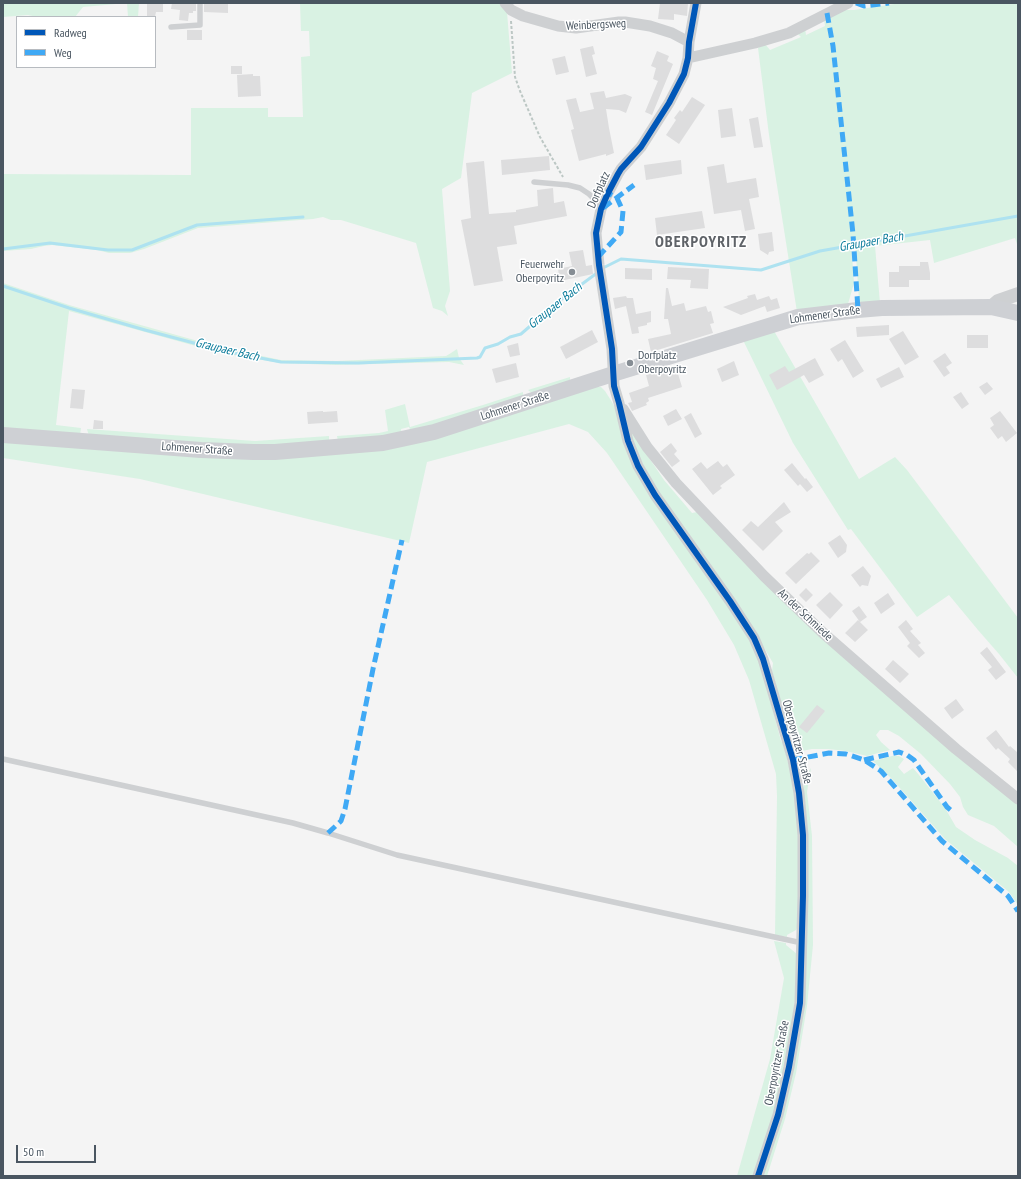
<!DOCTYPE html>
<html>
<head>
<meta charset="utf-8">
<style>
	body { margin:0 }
	#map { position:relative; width:1021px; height:1179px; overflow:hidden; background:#f4f4f4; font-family:"PT Sans Narrow",sans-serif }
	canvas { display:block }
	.frame { position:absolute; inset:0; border:4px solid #4a5661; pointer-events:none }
	.legend { position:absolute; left:16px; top:16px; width:140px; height:52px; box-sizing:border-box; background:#fff; border:1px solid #b7bbc0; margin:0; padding:5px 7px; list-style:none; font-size:12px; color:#4a5661 }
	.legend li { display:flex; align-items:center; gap:8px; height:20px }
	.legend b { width:20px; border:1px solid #b7bbc0 }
	.scale { position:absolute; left:16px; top:1145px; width:80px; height:18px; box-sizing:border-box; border:2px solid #4a5661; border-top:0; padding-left:5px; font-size:12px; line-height:14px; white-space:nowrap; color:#4a5661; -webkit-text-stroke:3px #fff; paint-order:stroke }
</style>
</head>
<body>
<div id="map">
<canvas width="1021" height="1179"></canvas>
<div class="frame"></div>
<ul class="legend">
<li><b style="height:5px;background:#0057b8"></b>Radweg</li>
<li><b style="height:5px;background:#3fa9f5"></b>Weg</li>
</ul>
<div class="scale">50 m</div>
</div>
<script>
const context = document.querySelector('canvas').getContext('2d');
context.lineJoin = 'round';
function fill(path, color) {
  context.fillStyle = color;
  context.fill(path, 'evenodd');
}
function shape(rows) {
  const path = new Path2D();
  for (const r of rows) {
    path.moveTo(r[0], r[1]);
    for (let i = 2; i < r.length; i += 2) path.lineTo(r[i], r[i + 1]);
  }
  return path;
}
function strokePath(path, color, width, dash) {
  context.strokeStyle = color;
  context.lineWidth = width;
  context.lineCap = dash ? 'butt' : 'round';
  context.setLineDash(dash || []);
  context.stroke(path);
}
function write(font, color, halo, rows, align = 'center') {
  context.font = font + ' "PT Sans Narrow",sans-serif';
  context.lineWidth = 3;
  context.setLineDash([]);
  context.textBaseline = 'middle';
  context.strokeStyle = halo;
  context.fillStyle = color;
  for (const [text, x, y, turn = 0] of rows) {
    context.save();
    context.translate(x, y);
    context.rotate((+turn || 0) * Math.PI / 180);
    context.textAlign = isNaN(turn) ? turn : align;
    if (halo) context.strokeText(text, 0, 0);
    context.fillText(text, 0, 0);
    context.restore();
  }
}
const green = shape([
	[3,3,52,3,53,4,62,3,139,3,138,17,128,17,127,3,83,7,75,17,37,17,28,15,3,17],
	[300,3,499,3,507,12,512,73,472,93,461,178,442,189,450,291,445,306,448,316,442,311,433,308,416,243,341,220,331,220,323,217,313,219,198,228,144,249,130,253,109,253,97,250,52,245,44,246,31,249,3,251,3,174,191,175,191,108,268,108,268,117,303,117,301,57,310,56,309,31,301,31],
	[894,3,1018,3,1018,247,1015,238,934,263,930,240,875,246,880,303,862,304,859,300,855,242,851,242,854,283,848,304,797,312,769,135,758,48,765,44,770,50,801,37,796,32,805,28,806,35,825,26,824,19,842,10,854,10,894,4],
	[3,283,69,305,223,348,281,360,337,361,446,356,451,353,457,349,459,358,464,365,449,362,336,365,280,363,221,353,69,311,56,425,81,428,80,435,3,430],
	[774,331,859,479,895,457,907,470,1018,618,1018,678,999,654,978,630,949,595,917,617,851,529,848,530,793,443,743,340],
	[570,377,570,382,533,394,528,390],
	[592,387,601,387,605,391,612,402,617,412,626,444,743,626,760,662,781,741,783,743,795,790,799,834,798,926,796,930,787,935,787,937,775,935,777,796,776,774,749,680,734,645,707,600,607,453,588,432,569,424,427,462,409,543,140,479,3,458,3,441,368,450],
	[523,392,523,397,411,432,409,427,401,429,402,434,338,442,337,436,379,433,388,431,385,410,405,404,410,427,483,405],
	[627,418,637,440,664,480,692,513,697,512,1018,804,1018,847,994,826,968,815,963,807,960,797,950,784,921,754,899,736,888,730,880,730,876,735,881,742,890,750,867,756,846,751,828,749,812,749,802,751,792,743,772,671,773,663,756,634,657,492,631,440],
	[87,429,255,441,329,436,329,442,241,447,89,436],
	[892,756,899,756,904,759,898,767,904,774,913,768,919,775,945,808,956,827,975,840,1008,858,1018,866,1018,905,1009,892,945,839,891,778,873,761],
	[811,768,807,792,812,836,813,945,807,1006,796,1073,785,1119,767,1176,761,1176,802,1002,803,789,805,777],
	[774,941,786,943,786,945,797,954,795,1001,786,1065,774,1115,754,1176,737,1176,770,1059,784,978]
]);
const stream = shape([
	[3,249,50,243,108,250,132,250,197,225,303,217],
	[603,268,621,259,761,270,820,251,1018,216],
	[3,286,69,308,145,330,224,351,281,362,358,363,477,358,480,357,485,348,498,344,510,337,521,334,559,301,597,273]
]);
const building = shape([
	[147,3,163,3,163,12,156,12,155,17,147,17],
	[172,3,196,3,196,11,193,11,193,13,189,13,188,21,179,20,180,10,171,9],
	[204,3,228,3,228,13,204,12],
	[660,3,688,3,687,16,674,14,674,20,658,19],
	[187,30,202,30,202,40,187,40],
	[593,46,595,54,592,55,597,74,586,77,580,49],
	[657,51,669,56,667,61,673,64,652,115,645,112,658,81,653,79,656,68,651,66],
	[565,56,569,72,556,75,552,59],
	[231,66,242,66,242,74,231,74],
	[253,74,253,76,260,76,261,96,238,97,237,75],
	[604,91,606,98,625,94,632,97,626,113,619,110,606,109,609,128,614,153,606,156,606,154,579,161,571,130,574,129,566,100,576,98,580,112,594,109,590,93],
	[692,97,705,105,679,144,666,135,676,120,674,118,680,110,682,112],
	[732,108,736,136,721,138,718,110],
	[758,117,763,147,754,148,749,119],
	[549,156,550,170,502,175,501,160],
	[681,160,682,174,646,180,644,165],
	[484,161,489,214,516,212,516,210,538,206,537,190,553,188,554,203,564,201,567,216,514,226,517,244,497,247,503,281,474,286,461,220,471,218,466,163],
	[724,164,727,183,756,178,759,197,749,199,755,229,745,231,741,210,714,214,707,167],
	[702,211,705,228,657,235,655,218],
	[772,232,774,251,769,252,768,255,760,250,758,234],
	[583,250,586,266,592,265,593,274,560,281,558,269,572,266,569,252],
	[920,262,928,262,930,273,930,280,909,280,909,287,889,287,889,272,899,272,899,266,920,266],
	[668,267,709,269,708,289,690,288,691,280,667,279],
	[625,268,652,269,652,280,625,279],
	[666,288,668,288,672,306,684,303,686,311,706,306,708,312,711,311,714,323,710,324,713,333,651,352,648,339,671,334,668,319,664,319],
	[755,294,757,300,769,296,771,300,777,298,780,308,767,312,765,306,741,315,723,307,748,298,747,296],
	[626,296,627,298,633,298,636,314,651,311,651,322,647,323,647,325,638,327,639,333,632,334,626,306,615,309,613,298],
	[889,325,889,335,857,337,856,327],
	[592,330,598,342,566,359,560,347],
	[903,331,919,357,905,365,889,339],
	[967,335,988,335,988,348,967,348],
	[845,340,864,371,853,378,842,359,838,362,830,349],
	[518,343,520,355,510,357,507,346],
	[945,353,952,363,946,367,950,373,944,377,933,361],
	[815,358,824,375,809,383,804,375,777,390,769,375,785,366,789,372],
	[734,361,739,375,722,382,717,369],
	[516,363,519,377,496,383,492,369],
	[676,367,682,387,648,398,649,401,646,403,647,405,632,411,628,403,632,402,629,393,649,386,646,375],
	[899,367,904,377,881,388,876,379],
	[987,382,993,389,985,395,979,387],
	[72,389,85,390,83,409,70,408],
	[961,392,969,404,962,409,953,397],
	[676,409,682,419,668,426,663,416],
	[323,411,323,412,337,411,338,422,308,424,307,412],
	[1000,411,1017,433,1006,442,1002,436,998,439,990,428,994,425,990,418],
	[691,413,702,434,695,438,684,417],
	[94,420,103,421,103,429,93,429],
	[671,443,677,451,674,454,680,461,672,467,660,452],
	[718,461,723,467,727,464,735,475,720,486,722,488,713,495,692,469,701,462,707,469],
	[792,463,805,479,806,478,813,487,807,492,800,484,798,486,784,470],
	[784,502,791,512,775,522,783,531,763,551,742,530,751,521,758,527],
	[840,535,847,545,846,552,838,558,828,543],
	[811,552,820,561,796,584,785,573,807,553,809,554],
	[863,566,871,576,868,586,862,585,860,587,851,575],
	[806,588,813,595,806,602,799,595],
	[830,592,843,605,830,619,816,605],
	[888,593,895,604,881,614,874,603],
	[859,606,867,617,860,622,852,611],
	[858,620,868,630,855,642,845,633],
	[906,620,913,629,910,631,921,643,918,645,925,653,919,658,907,646,910,643,898,627],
	[987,647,1006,672,996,680,988,670,992,667,980,653],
	[893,660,909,674,900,683,885,669],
	[956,699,964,710,952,719,944,708],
	[817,705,825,711,807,733,799,727],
	[996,730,1009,747,1010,746,1017,752,1018,751,1018,772,1008,762,1010,759,998,748,996,750,986,738]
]);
const path = shape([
	[511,21,515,77,520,91,540,137,563,177]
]);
const service = shape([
	[171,27,200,25,200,3],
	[534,182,568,185,580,188,589,194,596,201,601,209],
	[3,759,293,823,328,833,397,855,802,943]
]);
const minor = shape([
	[505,3,511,10,523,16,558,26,576,28,619,22,625,22,650,26,672,33,689,42],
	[696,3,689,42,688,58,684,74,669,103,641,147,621,169,618,174,608,193,601,209,596,233,599,265,612,349,614,386,619,403,628,441,638,466,655,495,730,601,754,638,763,659,793,760,799,793,803,835,803,896,800,1003,789,1067,778,1115,758,1176],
	[688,58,755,43,789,33,848,3],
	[623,409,647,447,676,483,764,576,822,632,956,749,1018,799]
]);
const tertiary = shape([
	[991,307,998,301,1018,294]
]);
const secondary = shape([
	[3,435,201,450,253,452,275,452,383,443,434,432,613,374,798,317,858,310,882,308,991,307,1018,313]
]);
const quiet = shape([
	[856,3,864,6,889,3],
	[827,13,833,46,853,234,858,310],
	[603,208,634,185],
	[598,257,621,232,623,211,617,198,608,193],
	[793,760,829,753,846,754,864,760,881,771,942,841,1008,896,1018,911],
	[864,760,899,752,907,755,914,760,947,807,954,813],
	[328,833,341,821,345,809,373,669,402,540]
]);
const cycleway = shape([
	[696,3,689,42,688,58,684,74,669,103,641,147,621,169,618,174,608,193,601,209,596,233,599,265,612,349,614,386,619,403,628,441,638,466,655,495,730,601,754,638,763,659,793,760,799,793,803,835,803,896,800,1003,789,1067,778,1115,758,1176]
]);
const markers = [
	[572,272,4,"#868d94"],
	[630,363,4,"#868d94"]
];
const streetNames = [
	["Weinbergsweg",596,25,-3],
	["Dorfplatz",599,190,-66],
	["Lohmener Straße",825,315,-8],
	["Lohmener Straße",515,406,-18],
	["Lohmener Straße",197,449,4],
	["An der Schmiede",805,615,43],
	["Oberpoyritzer Straße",797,742,75],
	["Oberpoyritzer Straße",777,1063,-79]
];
const poiNames = [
	["Feuerwehr",564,265],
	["Oberpoyritz",564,279],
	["Dorfplatz",638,356,"left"],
	["Oberpoyritz",638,370,"left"]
];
const waterNames = [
	["Graupaer Bach",871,242,-10],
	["Graupaer Bach",555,306,-39],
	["Graupaer Bach",227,350,13]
];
const districtNames = [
	["OBERPOYRITZ",701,242]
];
fill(green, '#d9f2e3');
strokePath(stream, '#aee2f0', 3);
fill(building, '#ddddde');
strokePath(path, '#bcc7c4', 2, [3, 2]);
strokePath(service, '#ced0d2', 5.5);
strokePath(minor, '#ced0d2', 11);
strokePath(tertiary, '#ced0d2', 14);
strokePath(secondary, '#ced0d4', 16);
strokePath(quiet, '#3fa9f5', 5, [10, 5]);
strokePath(cycleway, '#0057b8', 6);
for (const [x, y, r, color] of markers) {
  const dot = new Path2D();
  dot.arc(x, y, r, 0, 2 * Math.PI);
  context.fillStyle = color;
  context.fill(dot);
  strokePath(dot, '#fff', 1.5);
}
write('12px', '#4a5661', '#fff', streetNames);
write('12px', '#4a5661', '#fff', poiNames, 'right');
write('italic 13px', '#0c7c9b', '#fff', waterNames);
context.letterSpacing = '1px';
write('bold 16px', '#5f6368', '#fff', districtNames);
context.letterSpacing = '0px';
</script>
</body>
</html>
